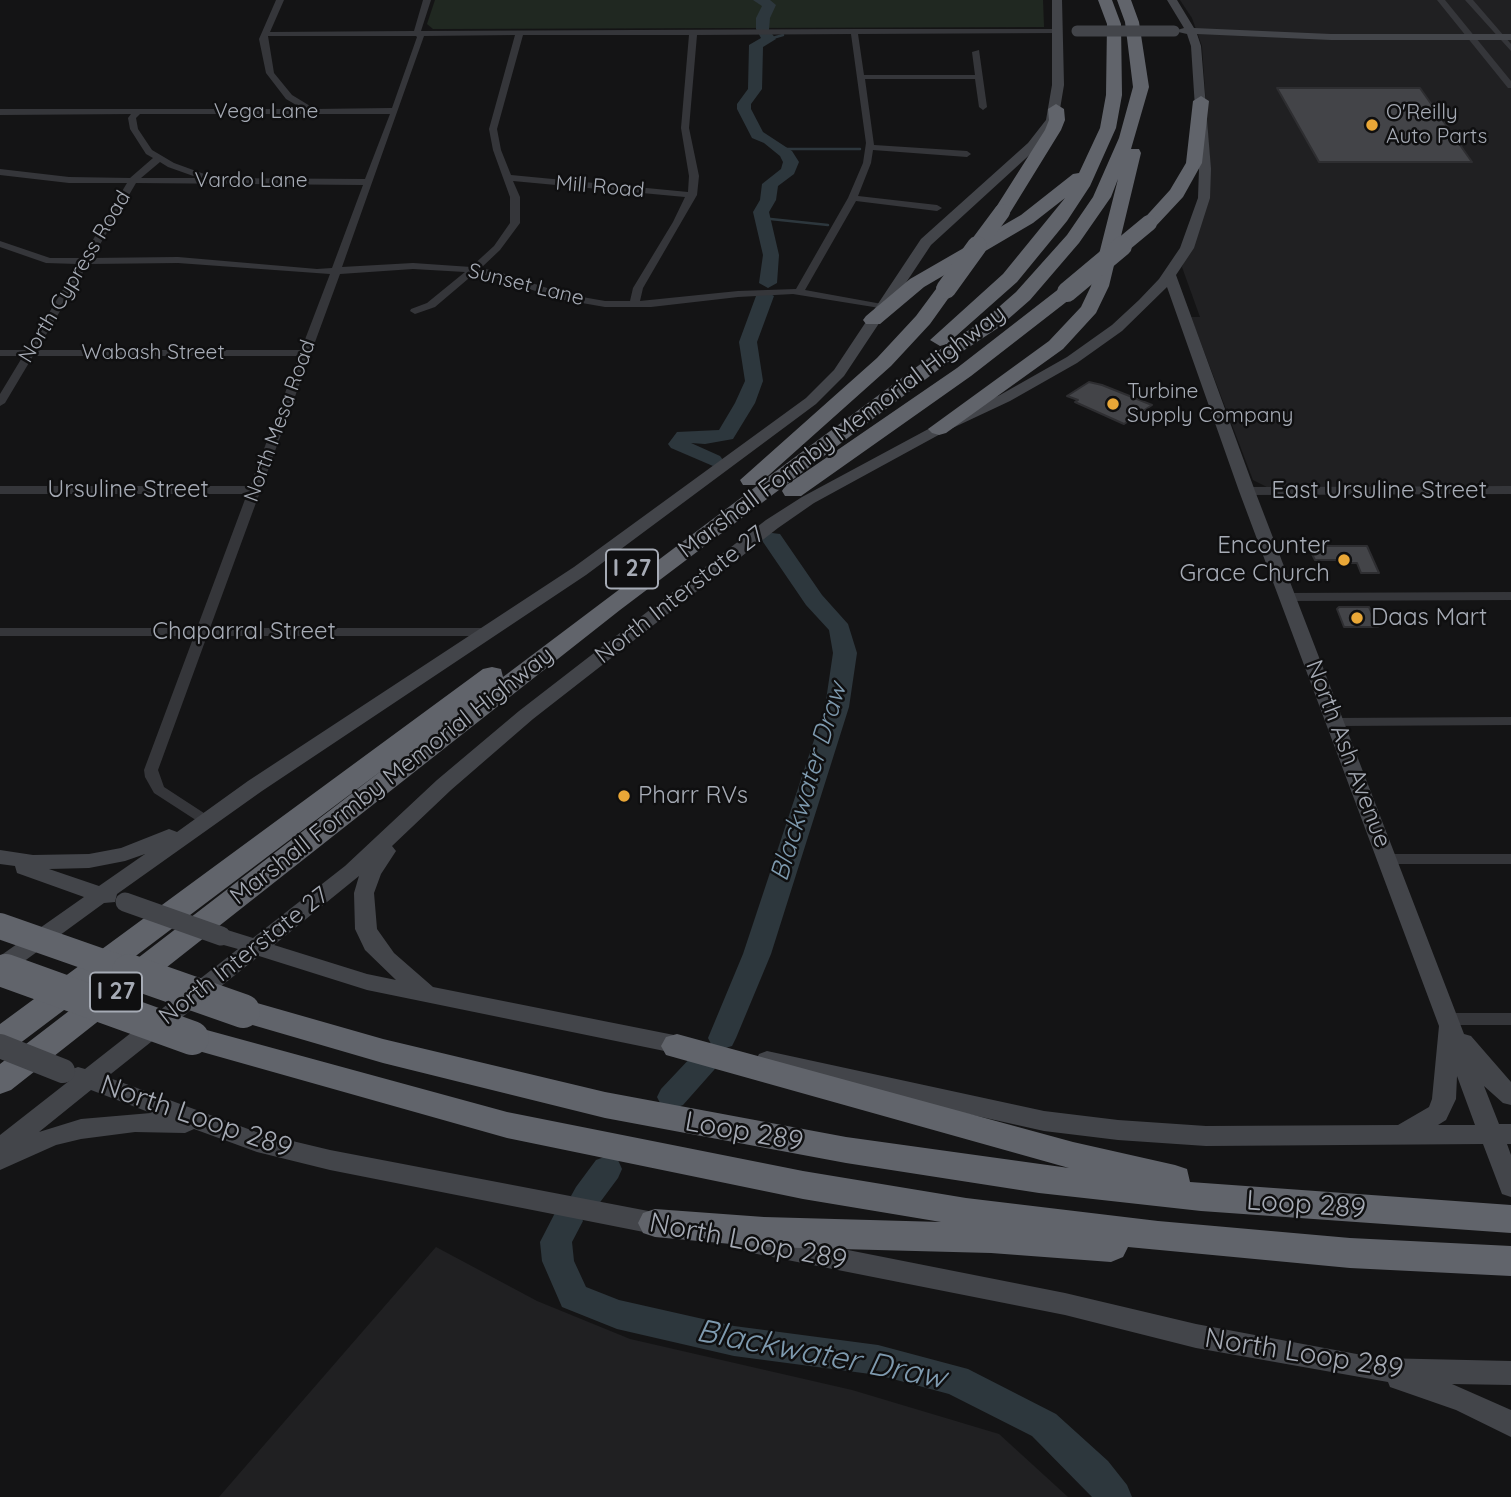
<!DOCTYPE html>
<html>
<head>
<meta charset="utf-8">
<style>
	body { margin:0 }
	canvas { display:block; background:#141415 }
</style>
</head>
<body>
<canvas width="1511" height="1497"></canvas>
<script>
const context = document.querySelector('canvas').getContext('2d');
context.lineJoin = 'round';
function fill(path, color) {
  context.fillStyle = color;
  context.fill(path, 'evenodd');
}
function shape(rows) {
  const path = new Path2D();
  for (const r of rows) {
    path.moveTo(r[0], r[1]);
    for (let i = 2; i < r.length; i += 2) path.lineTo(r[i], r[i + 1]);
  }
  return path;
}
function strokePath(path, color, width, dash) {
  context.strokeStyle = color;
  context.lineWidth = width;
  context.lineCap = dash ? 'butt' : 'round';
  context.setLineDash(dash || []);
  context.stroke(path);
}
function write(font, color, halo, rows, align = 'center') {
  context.font = font + ' Quicksand,sans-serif';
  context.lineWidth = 5;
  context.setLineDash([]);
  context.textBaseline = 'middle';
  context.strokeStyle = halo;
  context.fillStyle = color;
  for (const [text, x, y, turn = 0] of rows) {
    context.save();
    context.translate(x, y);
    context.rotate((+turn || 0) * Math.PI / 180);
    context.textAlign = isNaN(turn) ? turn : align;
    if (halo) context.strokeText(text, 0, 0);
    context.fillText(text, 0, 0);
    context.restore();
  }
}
const built = shape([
	[1180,0,1511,0,1511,486,1267,487,1253,480,1191,317,1200,317,1182,267,1209,197,1210,164,1202,46,1192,18],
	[436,1247,537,1301,630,1339,852,1390,999,1434,1068,1497,219,1497]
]);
const green = shape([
	[435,0,1043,0,1044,27,433,29,427,24]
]);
const stream = shape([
	[769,39,783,35],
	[781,149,860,149],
	[761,218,828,225]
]);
const river = shape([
	[753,0,770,0,776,5,770,18,769,30,776,39,763,47,762,89,751,104,751,109,763,132,792,151,799,162,794,174,778,186,776,200,769,212,779,255,777,283,768,288,759,283,763,255,753,212,760,200,762,184,781,169,783,162,780,156,764,143,752,138,737,109,737,104,748,89,749,45,761,38,756,29,756,18,762,6,753,0],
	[765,291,774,296,757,342,763,381,755,403,733,439,705,444,691,443,720,456,723,460,720,464,713,466,671,448,668,444,677,432,719,430,735,403,745,381,739,342,756,296,765,291],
	[772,533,780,534,822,595,848,624,857,653,849,707,771,954,736,1038,732,1046,722,1049,712,1046,708,1038,743,954,825,707,833,653,829,630,806,605,761,539,764,534,772,533],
	[704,1051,714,1054,719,1062,714,1070,683,1105,672,1109,661,1105,657,1097,661,1089,694,1054,704,1051],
	[607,1156,618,1160,622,1169,618,1178,598,1205,587,1209,576,1205,571,1196,576,1187,596,1160,607,1156],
	[567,1208,578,1211,583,1221,572,1242,574,1261,586,1287,619,1300,734,1326,878,1345,968,1369,1056,1414,1108,1461,1127,1485,1132,1497,1092,1497,1032,1436,949,1394,878,1375,734,1356,617,1329,562,1307,542,1261,540,1242,556,1211,567,1208]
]);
const building = shape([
	[1277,88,1420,88,1472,162,1319,162,1277,88],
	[1089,382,1102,385,1152,405,1124,424,1075,402,1078,400,1067,396,1089,382],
	[1308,546,1367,546,1379,573,1361,573,1357,563,1347,563,1346,560,1315,560,1308,546],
	[1339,607,1369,607,1378,627,1344,627,1337,609,1339,607]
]);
const street = shape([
	[276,0,284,0,270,32,414,31,423,0,431,0,421,31,854,29,1058,29,1062,31,1058,33,858,34,864,75,975,75,972,52,979,50,987,107,983,110,979,107,975,79,865,79,874,145,967,151,971,154,967,157,873,150,871,163,858,196,937,205,942,208,937,211,856,201,805,290,882,304,887,307,886,309,793,294,738,297,651,307,605,307,559,299,494,277,475,273,435,307,415,314,410,311,411,309,427,303,465,272,413,269,340,274,210,628,487,628,493,632,487,636,207,636,158,770,164,787,210,817,212,821,210,825,205,826,154,793,145,777,144,770,194,636,0,636,0,628,197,628,247,494,0,494,0,486,250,486,299,356,33,356,5,403,0,406,0,394,23,356,0,356,0,350,27,350,78,264,46,263,0,247,0,241,50,258,82,258,127,183,69,183,0,175,0,169,69,177,130,178,153,158,146,154,130,129,128,118,131,114,0,115,0,109,303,109,286,99,266,73,259,39,276,0],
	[851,34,866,143,863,163,848,198,796,289,738,291,640,301,643,288,697,195,699,176,689,128,697,35,851,34],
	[515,35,489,129,493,150,510,197,510,223,494,246,471,267,413,263,342,267,424,36,515,35],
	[523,35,689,35,681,128,689,176,688,192,511,175,501,150,497,129,523,35],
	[268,36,416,36,417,37,392,108,315,109,292,95,274,73,268,36],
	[140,114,390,114,365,179,208,178,207,175,174,163,152,150,138,129,136,118,140,114],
	[160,162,168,167,199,178,141,178,160,162],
	[513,181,685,197,673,222,633,288,630,301,605,301,565,294,499,272,481,268,500,250,520,223,520,197,513,181],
	[136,183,363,185,332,268,317,269,178,257,92,258,136,183],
	[178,263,330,274,301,350,37,350,88,264,178,263],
	[1437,0,1445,0,1511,81,1511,88,1508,88,1437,0],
	[1465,0,1473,0,1511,44,1511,51,1465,0],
	[1511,486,1511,494,1247,495,1241,491,1247,487,1511,486],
	[1511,592,1511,600,1288,601,1282,597,1288,593,1511,592],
	[1511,717,1511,725,1335,726,1328,722,1335,718,1511,717],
	[1388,854,1511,854,1511,864,1388,864,1383,863,1381,859,1383,855,1388,854],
	[1447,1013,1511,1013,1511,1025,1447,1025,1441,1023,1439,1019,1441,1015,1447,1013]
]);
const secondary = shape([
	[1052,0,1062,0,1064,85,1058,121,1036,149,931,245,844,376,816,404,586,575,262,791,117,894,115,902,104,903,8,973,0,975,0,956,84,897,17,873,15,866,0,864,0,850,33,855,89,854,121,848,169,829,177,832,248,781,574,567,806,398,834,370,921,239,1028,143,1046,120,1052,85,1052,0],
	[145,854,99,886,49,869,89,868,125,861,145,854],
	[1167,0,1177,0,1194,28,1331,34,1511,34,1511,40,1331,40,1197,34,1201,46,1211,169,1210,198,1194,248,1176,275,1255,491,1464,1034,1471,1036,1511,1082,1511,1105,1503,1103,1484,1086,1499,1124,1511,1124,1511,1144,1507,1144,1511,1155,1511,1197,1502,1194,1483,1144,1206,1146,1118,1140,1044,1131,767,1069,759,1066,756,1060,759,1054,767,1051,1044,1111,1118,1120,1206,1126,1398,1125,1429,1107,1432,1099,1439,1026,1239,491,1167,287,1122,331,1077,363,1010,401,944,432,814,503,778,528,533,719,451,790,392,846,396,851,381,874,374,893,377,929,394,953,433,987,689,1038,697,1041,700,1047,697,1053,689,1056,367,990,259,956,107,1077,259,1133,330,1150,664,1214,673,1217,676,1225,673,1233,664,1236,330,1170,257,1152,194,1129,185,1133,135,1132,81,1139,56,1145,0,1170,0,1135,69,1081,66,1076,70,1070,78,1067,85,1069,238,949,213,942,210,936,213,930,221,928,253,938,345,866,437,780,519,711,766,520,802,497,934,426,1000,395,1067,357,1112,325,1139,300,1159,279,1180,248,1198,198,1199,169,1191,46,1187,34,1174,31,1184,28,1167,0],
	[359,876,354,893,355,929,365,950,396,980,367,974,274,945,359,876],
	[1457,1076,1475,1125,1438,1125,1446,1120,1456,1099,1457,1076],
	[91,1090,151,1113,81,1119,39,1132,91,1090],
	[752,1231,1065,1293,1196,1324,1378,1358,1511,1361,1511,1385,1452,1384,1511,1410,1511,1437,1456,1410,1390,1387,1388,1382,1196,1348,1065,1315,752,1253,743,1250,739,1242,743,1234,752,1231]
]);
const highway = shape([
	[1098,0,1112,0,1121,24,1122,95,1116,128,1090,186,1067,221,1017,282,947,344,940,346,930,340,1003,274,1065,198,1033,223,924,287,880,324,866,324,863,320,866,316,910,279,1021,215,1073,174,1079,173,1100,128,1106,95,1107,24,1098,0],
	[1117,0,1131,0,1139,22,1149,87,1131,149,1139,149,1141,153,1109,286,1096,313,1063,349,946,433,939,435,932,433,928,429,1049,341,1081,307,1091,286,1118,179,1111,197,1079,243,1030,300,998,328,963,351,620,610,11,1090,0,1094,0,1064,385,768,11,1050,0,1053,0,1024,483,669,492,667,501,669,503,677,758,485,743,485,740,480,877,358,916,316,939,285,946,283,955,289,930,324,891,366,760,483,949,343,984,320,1016,292,1067,235,1093,197,1119,138,1133,87,1125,22,1117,0],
	[1201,96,1209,101,1202,163,1183,197,1155,227,1143,227,1140,223,1170,190,1186,163,1193,101,1201,96],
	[1056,104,1064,109,1065,120,1061,130,1008,216,996,216,993,212,1045,130,1049,120,1048,109,1056,104],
	[1067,286,1074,288,1076,292,1074,296,971,376,801,496,785,496,782,491,785,486,957,368,1060,288,1067,286],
	[243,999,383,1039,605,1092,846,1137,1069,1168,666,1055,661,1046,666,1037,677,1034,1073,1142,1175,1165,1187,1169,1190,1182,1511,1205,1511,1233,1201,1211,1039,1193,846,1163,605,1118,383,1063,232,1019,228,1011,232,1003,243,999],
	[192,1026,507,1112,803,1171,966,1198,1158,1221,1350,1238,1511,1246,1511,1276,1350,1268,1128,1247,1123,1257,1111,1262,991,1253,764,1247,655,1237,643,1233,638,1223,643,1213,655,1209,764,1217,941,1222,803,1199,507,1138,181,1046,177,1038,181,1030,192,1026]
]);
const secondaryBridgeFar2 = shape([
	[1077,31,1174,31]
]);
const secondaryBridgeFar1 = shape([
	[125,902,221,936]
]);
const secondaryBridge = shape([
	[0,1046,63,1071]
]);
const highwayBridgeFar3 = shape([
	[976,247,1002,212],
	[1120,247,1149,223]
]);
const highwayBridgeFar2 = shape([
	[946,289,977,246],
	[1067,292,1122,246]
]);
const highwayBridgeFar1 = shape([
	[0,926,134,973],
	[0,969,11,973]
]);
const highwayBridge = shape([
	[6,971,192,1038],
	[129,971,243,1011]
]);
const markers = [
	[1372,125,7,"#e9a737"],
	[1113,404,7,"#e9a737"],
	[1344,560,7,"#e9a737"],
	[1357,618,7,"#e9a737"],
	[624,796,7,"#e9a737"]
];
const farStreetnames = [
	["Vega Lane",266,112],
	["Vardo Lane",251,181],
	["Mill Road",600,187,5],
	["North Cypress Road",75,277,-59],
	["Sunset Lane",526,285,14],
	["Wabash Street",153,353],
	["North Mesa Road",280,421,-70]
];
const farPoinames = [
	["O'Reilly",1386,113],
	["Auto Parts",1386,137],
	["Turbine",1127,392],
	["Supply Company",1127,416]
];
const shields = [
	[632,569,52],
	[116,992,52]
];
const shieldNames = [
	["I 27",632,569],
	["I 27",116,992]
];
const streetNames = [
	["Marshall Formby Memorial Highway",842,432,-37],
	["Ursuline Street",128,490],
	["East Ursuline Street",1379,491],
	["North Interstate 27",680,595,-38],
	["Chaparral Street",244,632],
	["North Ash Avenue",1348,754,69],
	["Marshall Formby Memorial Highway",392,776,-38],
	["North Interstate 27",244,956,-38]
];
const poiNames = [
	["Encounter",1330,546,"right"],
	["Grace Church",1330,574,"right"],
	["Daas Mart",1371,618],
	["Pharr RVs",638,796]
];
const waterNames = [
	["Blackwater Draw",809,782,-73]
];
const nearStreetnames = [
	["North Loop 289",196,1117,19],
	["Loop 289",744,1132,10],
	["Loop 289",1306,1205,4],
	["North Loop 289",748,1242,11],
	["North Loop 289",1304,1354,9]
];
const nearWaternames = [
	["Blackwater Draw",821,1355,11]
];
fill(built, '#202022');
fill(green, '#202821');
strokePath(stream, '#2d373d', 2.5);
fill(river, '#2d373d');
fill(building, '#434448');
strokePath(building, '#2e2e31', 2);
fill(street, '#35363a');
fill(secondary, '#43454a');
fill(highway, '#61646b');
strokePath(secondaryBridgeFar2, '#43454a', 11);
strokePath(secondaryBridgeFar1, '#43454a', 19);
strokePath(secondaryBridge, '#43454a', 24);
strokePath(highwayBridgeFar3, '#61646b', 16);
strokePath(highwayBridgeFar2, '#61646b', 20);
strokePath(highwayBridgeFar1, '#61646b', 26);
strokePath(highwayBridge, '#61646b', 34);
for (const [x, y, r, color] of markers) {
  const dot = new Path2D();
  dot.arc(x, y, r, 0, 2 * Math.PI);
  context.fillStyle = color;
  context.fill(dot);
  strokePath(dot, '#0f0f10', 2.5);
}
write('21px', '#a6abb5', '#0f0f10', farStreetnames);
write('21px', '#a6abb5', '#0f0f10', farPoinames, 'left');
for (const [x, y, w] of shields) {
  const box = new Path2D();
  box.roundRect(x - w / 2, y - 19.5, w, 39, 5);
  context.fillStyle = '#0f0f10';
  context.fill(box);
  strokePath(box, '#a6abb5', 2);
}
write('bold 23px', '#a6abb5', null, shieldNames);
write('24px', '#a6abb5', '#0f0f10', streetNames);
write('24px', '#a6abb5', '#0f0f10', poiNames, 'left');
write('italic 26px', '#7e9aaf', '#0f0f10', waterNames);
write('28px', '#a6abb5', '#0f0f10', nearStreetnames);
write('italic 32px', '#7e9aaf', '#0f0f10', nearWaternames);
</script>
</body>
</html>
